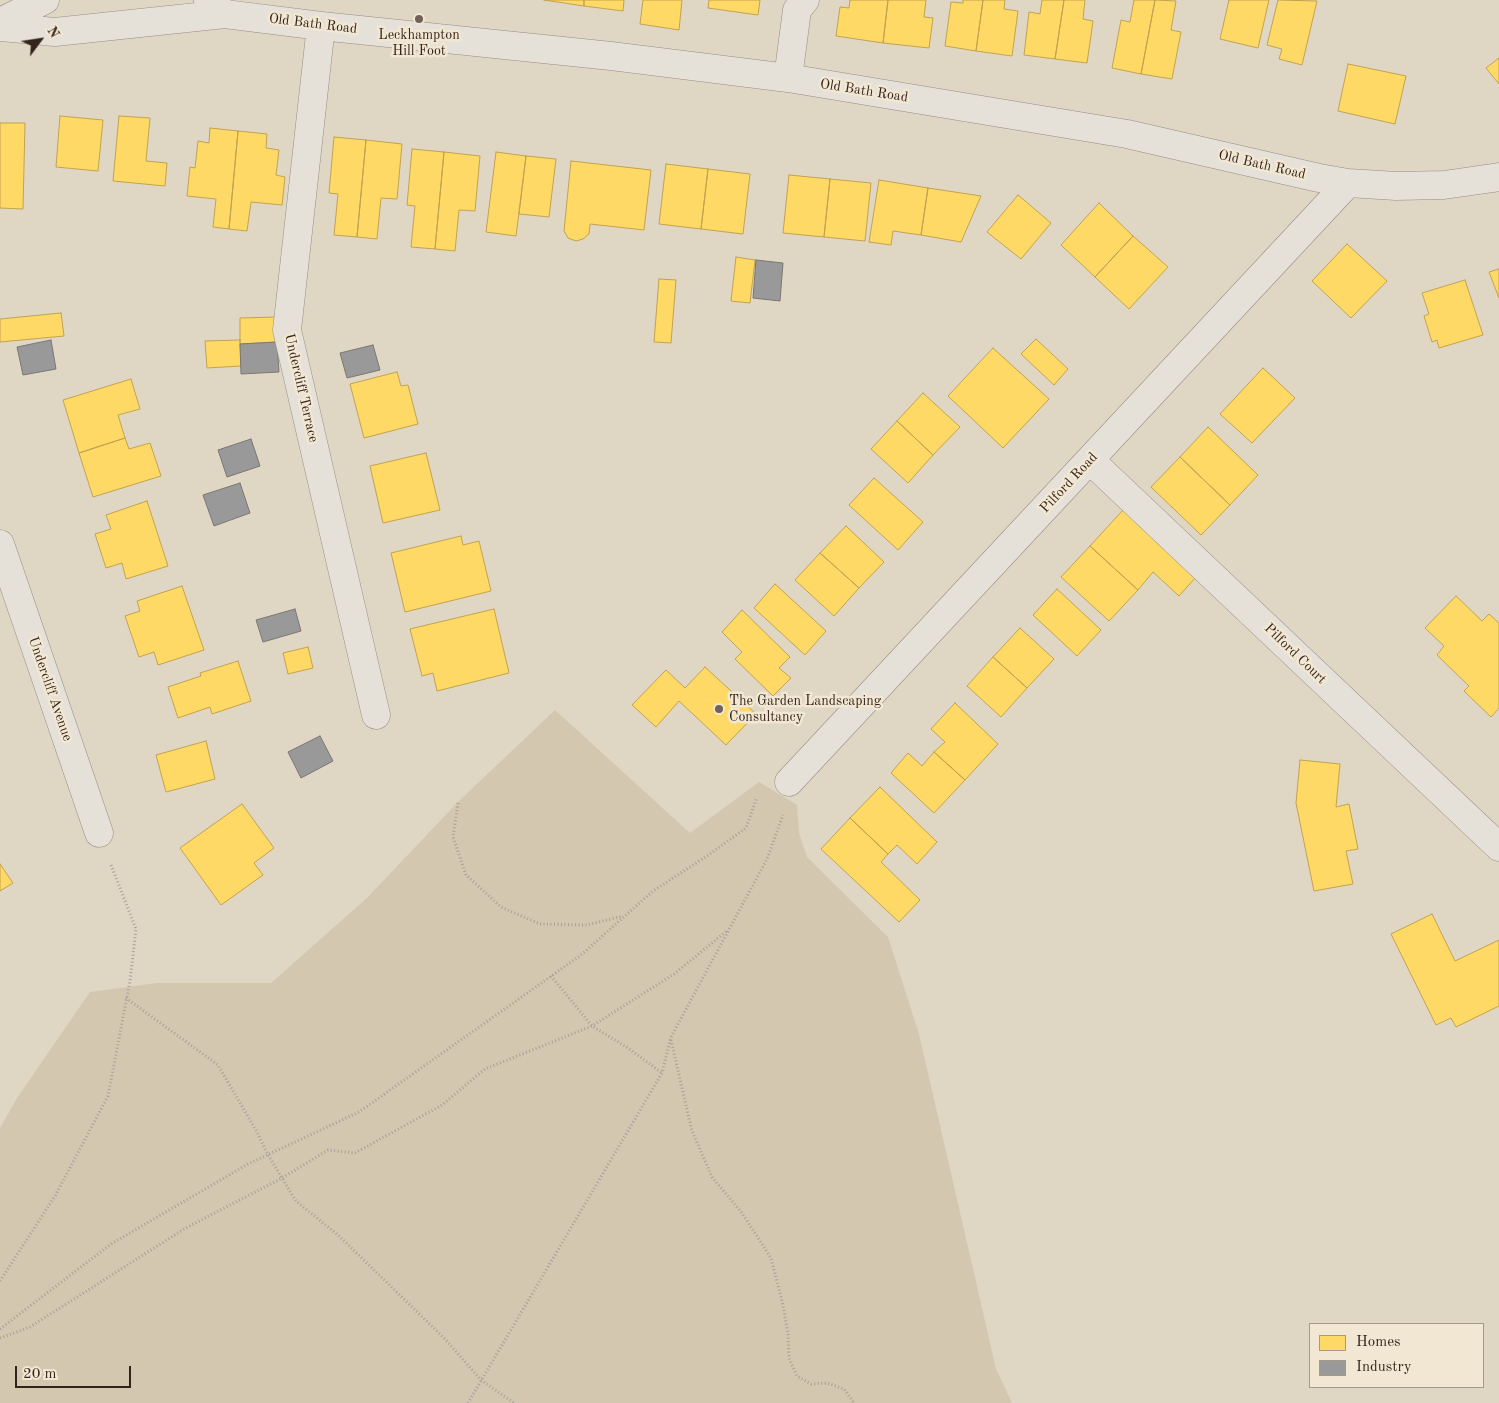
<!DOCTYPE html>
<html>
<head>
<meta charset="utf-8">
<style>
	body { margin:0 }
	#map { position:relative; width:1499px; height:1403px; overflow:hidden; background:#dfd6c4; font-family:"Old Standard TT",serif }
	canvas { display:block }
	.legend { position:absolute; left:1309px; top:1323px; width:175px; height:65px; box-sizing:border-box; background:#f1e7d2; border:1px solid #a59988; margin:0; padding:6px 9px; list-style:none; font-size:15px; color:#34231a }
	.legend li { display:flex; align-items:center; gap:10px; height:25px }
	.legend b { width:25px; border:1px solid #a59988 }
	.north { position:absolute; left:15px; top:15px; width:50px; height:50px; -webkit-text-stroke:4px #f1e7d2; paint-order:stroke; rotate:59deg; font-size:14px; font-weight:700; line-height:20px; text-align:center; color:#34231a }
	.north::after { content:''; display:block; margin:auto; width:18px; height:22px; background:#34231a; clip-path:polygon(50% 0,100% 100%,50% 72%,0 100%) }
	.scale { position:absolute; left:15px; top:1366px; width:116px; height:22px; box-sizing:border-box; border:2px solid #34231a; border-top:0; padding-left:6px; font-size:15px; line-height:18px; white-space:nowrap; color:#34231a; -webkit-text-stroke:4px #f1e7d2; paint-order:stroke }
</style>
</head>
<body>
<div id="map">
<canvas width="1499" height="1403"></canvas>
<ul class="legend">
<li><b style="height:14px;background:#ffd966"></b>Homes</li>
<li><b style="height:14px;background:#999"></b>Industry</li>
</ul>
<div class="north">N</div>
<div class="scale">20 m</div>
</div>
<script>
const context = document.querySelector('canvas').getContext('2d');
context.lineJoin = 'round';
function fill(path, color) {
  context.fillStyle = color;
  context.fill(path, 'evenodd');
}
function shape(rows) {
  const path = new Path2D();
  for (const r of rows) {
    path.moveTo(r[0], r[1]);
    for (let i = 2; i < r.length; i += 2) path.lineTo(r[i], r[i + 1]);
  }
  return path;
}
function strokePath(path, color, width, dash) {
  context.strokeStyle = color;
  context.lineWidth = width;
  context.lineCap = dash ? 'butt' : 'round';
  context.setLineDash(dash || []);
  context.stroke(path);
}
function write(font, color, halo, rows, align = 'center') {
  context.font = font + ' "Old Standard TT",serif';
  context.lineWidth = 5;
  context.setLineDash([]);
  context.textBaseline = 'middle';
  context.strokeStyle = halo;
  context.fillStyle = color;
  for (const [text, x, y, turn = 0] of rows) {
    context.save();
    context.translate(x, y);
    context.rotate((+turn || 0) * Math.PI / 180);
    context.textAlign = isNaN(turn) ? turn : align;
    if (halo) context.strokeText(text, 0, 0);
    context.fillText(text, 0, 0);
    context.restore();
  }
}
const green = shape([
	[555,710,690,833,759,782,797,805,799,833,807,857,888,937,919,1034,996,1369,1012,1403,0,1403,0,1128,17,1098,90,992,157,983,271,983,367,898,459,801]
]);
const homes = shape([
	[544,0,584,0,584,6,544,0],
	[584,0,624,0,623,11,584,6,584,0],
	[643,0,682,0,679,30,640,24,643,0],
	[709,0,760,0,758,15,708,8,709,0],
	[850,0,888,0,883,43,836,36,840,7,849,8,850,0],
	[888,0,926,0,924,17,933,18,929,48,883,43,888,0],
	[963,0,983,0,976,51,945,46,951,2,963,3,963,0],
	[983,0,1005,0,1004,9,1018,11,1012,56,976,51,983,0],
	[1042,0,1064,0,1055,59,1024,55,1029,12,1040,14,1042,0],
	[1064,0,1085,0,1083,19,1093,21,1087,63,1055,59,1064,0],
	[1134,0,1155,0,1141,74,1112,68,1121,20,1130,22,1134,0],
	[1155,0,1176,1,1171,30,1181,32,1172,79,1141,74,1155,0],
	[1229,0,1269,0,1258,48,1220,39,1229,0],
	[1278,0,1317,1,1302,65,1279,59,1282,49,1267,45,1278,0],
	[1499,58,1499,84,1486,68,1499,58],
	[1348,64,1406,76,1395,124,1338,111,1348,64],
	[60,116,103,120,98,171,56,167,60,116],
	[119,116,150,118,146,161,167,163,165,186,113,181,119,116],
	[0,123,25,123,23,209,0,208,0,123],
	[210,128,238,131,229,229,213,227,216,199,187,196,190,167,195,168,198,141,209,143,210,128],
	[238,131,267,134,266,148,279,150,276,175,285,177,282,205,251,202,247,231,229,229,238,131],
	[334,137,366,140,357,237,334,235,338,194,329,193,334,137],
	[366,140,402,144,397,199,381,198,377,239,357,237,366,140],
	[412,149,444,152,435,249,411,247,415,206,407,205,412,149],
	[444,152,480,156,475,211,459,210,455,251,435,249,444,152],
	[496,152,526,156,516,236,486,232,496,152],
	[526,156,556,159,549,217,519,214,526,156],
	[571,161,651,170,644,230,590,224,589,234,583,239,576,241,568,238,564,231,571,161],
	[666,164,708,169,701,229,659,224,666,164],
	[708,169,750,174,743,234,701,229,708,169],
	[789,175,830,179,824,237,783,233,789,175],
	[830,179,871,183,865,241,824,237,830,179],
	[879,180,928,188,921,235,893,231,891,245,869,242,879,180],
	[928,188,981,196,961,242,921,235,928,188],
	[1018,195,1051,223,1021,259,987,232,1018,195],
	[1099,203,1133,236,1095,277,1061,245,1099,203],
	[1133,236,1168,267,1129,309,1095,277,1133,236],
	[1347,244,1387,281,1351,318,1312,281,1347,244],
	[736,257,755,260,750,303,731,301,736,257],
	[1499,269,1499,298,1489,272,1499,269],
	[659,279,676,280,671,343,654,342,659,279],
	[1465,280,1483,335,1439,348,1437,340,1432,342,1424,316,1429,314,1422,293,1465,280],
	[61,313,64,336,0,342,0,319,61,313],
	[275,317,277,342,240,344,240,318,275,317],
	[1036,339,1068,369,1054,385,1021,354,1036,339],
	[240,340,241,366,207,368,205,341,240,340],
	[993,348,1049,399,1003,448,948,396,993,348],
	[1263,368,1295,398,1252,443,1220,414,1263,368],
	[397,372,401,386,408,385,418,424,364,438,350,384,397,372],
	[131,379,140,409,118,415,125,438,79,453,63,400,131,379],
	[923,393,960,427,933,455,897,421,923,393],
	[897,421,933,455,908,483,871,449,897,421],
	[1208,427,1258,475,1230,505,1180,457,1208,427],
	[125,438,129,449,150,443,161,476,93,497,79,453,125,438],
	[426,453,440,510,383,523,370,466,426,453],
	[1180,457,1230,505,1201,535,1151,487,1180,457],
	[874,478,923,522,898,550,849,505,874,478],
	[147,501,168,566,126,579,122,563,106,568,95,534,111,529,106,515,147,501],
	[1123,510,1196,577,1179,596,1153,572,1138,590,1090,546,1123,510],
	[846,526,884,562,859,588,820,553,846,526],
	[461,536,463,545,479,541,491,591,405,612,391,553,461,536],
	[1090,546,1138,590,1109,621,1061,577,1090,546],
	[820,553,859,588,834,616,795,580,820,553],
	[775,584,826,631,805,655,754,608,775,584],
	[182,586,204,650,158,665,154,652,139,657,125,616,140,611,137,601,182,586],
	[1057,589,1101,630,1077,656,1033,615,1057,589],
	[1456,596,1482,621,1489,614,1499,623,1499,708,1491,717,1464,691,1469,686,1437,655,1444,646,1425,628,1456,596],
	[494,609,509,673,437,691,433,673,422,676,410,629,494,609],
	[742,610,790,657,779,668,791,678,773,696,735,659,742,652,722,632,742,610],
	[1020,628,1054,659,1027,688,993,657,1020,628],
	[308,647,313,668,288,674,283,653,308,647],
	[993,657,1027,688,1001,717,967,686,993,657],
	[238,661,251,701,212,714,210,707,178,718,168,687,201,676,200,673,238,661],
	[705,667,756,714,726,745,679,701,656,727,632,705,666,670,685,688,705,667],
	[955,703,998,744,965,780,934,752,945,742,931,729,955,703],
	[206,741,215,779,166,792,156,755,206,741],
	[934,752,965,780,934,813,891,773,908,753,922,766,934,752],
	[1300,760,1340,764,1336,807,1349,804,1358,849,1346,851,1353,884,1314,891,1296,803,1300,760],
	[880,787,937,842,917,864,897,845,888,854,850,818,880,787],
	[242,804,274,848,254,863,263,875,221,905,180,848,242,804],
	[850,818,888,854,881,862,920,900,899,922,821,849,850,818],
	[0,864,13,883,0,891,0,864],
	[1432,914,1455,961,1499,940,1499,1006,1456,1027,1451,1018,1436,1025,1391,934,1432,914]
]);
const industry = shape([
	[756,260,783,263,780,301,753,298,756,260],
	[51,340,56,369,23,375,17,347,51,340],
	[277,342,279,372,241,374,240,344,277,342],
	[373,345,380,370,347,378,340,353,373,345],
	[251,439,260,466,227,477,218,450,251,439],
	[240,483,250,513,214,526,203,495,240,483],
	[295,609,301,631,263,642,256,620,295,609],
	[320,736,333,761,301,778,288,752,320,736]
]);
const path = shape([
	[458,803,453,837,466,875,501,907,540,924,587,925,623,916],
	[551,976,592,1026,628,1048,662,1073],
	[126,998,218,1065,257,1132,268,1155,296,1201,339,1236,445,1339,481,1380,514,1403],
	[671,1040,692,1131,712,1177,742,1213,771,1258,783,1305,788,1334,789,1358,797,1376,811,1384,827,1383,844,1389,854,1403],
	[0,1281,55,1196,108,1096,130,981,136,929,111,865],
	[0,1329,111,1244,248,1164,359,1112,581,955,653,891,707,856,746,828,757,797],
	[0,1338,30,1327,184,1229,282,1178,328,1150,355,1153,442,1105,485,1069,592,1026,674,974,728,930],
	[468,1403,662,1073,671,1037,767,859,783,815]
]);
const minor = shape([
	[208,0,225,14,321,26,611,56,788,78,1127,134,1319,178,1348,183,1396,186,1444,185,1499,177],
	[0,22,45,0],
	[321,26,287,330,376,715],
	[0,27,55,32,225,14],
	[788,78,797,10,805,0],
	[1090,460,1499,847],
	[0,544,99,833],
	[789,782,1348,183]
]);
const markers = [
	[419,19,5,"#706256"],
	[719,709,5,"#706256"]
];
const streetNames = [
	["Old Bath Road",313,24,7],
	["Old Bath Road",864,91,9],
	["Old Bath Road",1262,165,13],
	["Undercliff Terrace",301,388,77],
	["Pilford Road",1069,483,-47],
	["Pilford Court",1295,654,44],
	["Undercliff Avenue",50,689,71]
];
const poiNames = [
	["Leckhampton",419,35],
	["Hill Foot",419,51],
	["The Garden Landscaping",729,701,"left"],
	["Consultancy",729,717,"left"]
];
fill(green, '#d4c7af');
fill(homes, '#ffd966');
strokePath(homes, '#c2a24f', 1);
fill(industry, '#999');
strokePath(industry, '#7b7673', 1);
strokePath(minor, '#958d82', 29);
strokePath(path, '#a6a099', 3, [1, 2.5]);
strokePath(minor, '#e6e1d8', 28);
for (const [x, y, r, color] of markers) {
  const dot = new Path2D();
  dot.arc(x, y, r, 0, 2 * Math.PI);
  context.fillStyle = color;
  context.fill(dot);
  strokePath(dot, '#f1e7d2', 2);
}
write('14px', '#34231a', '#f1e7d2', streetNames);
write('14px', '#34231a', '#f1e7d2', poiNames);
</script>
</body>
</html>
